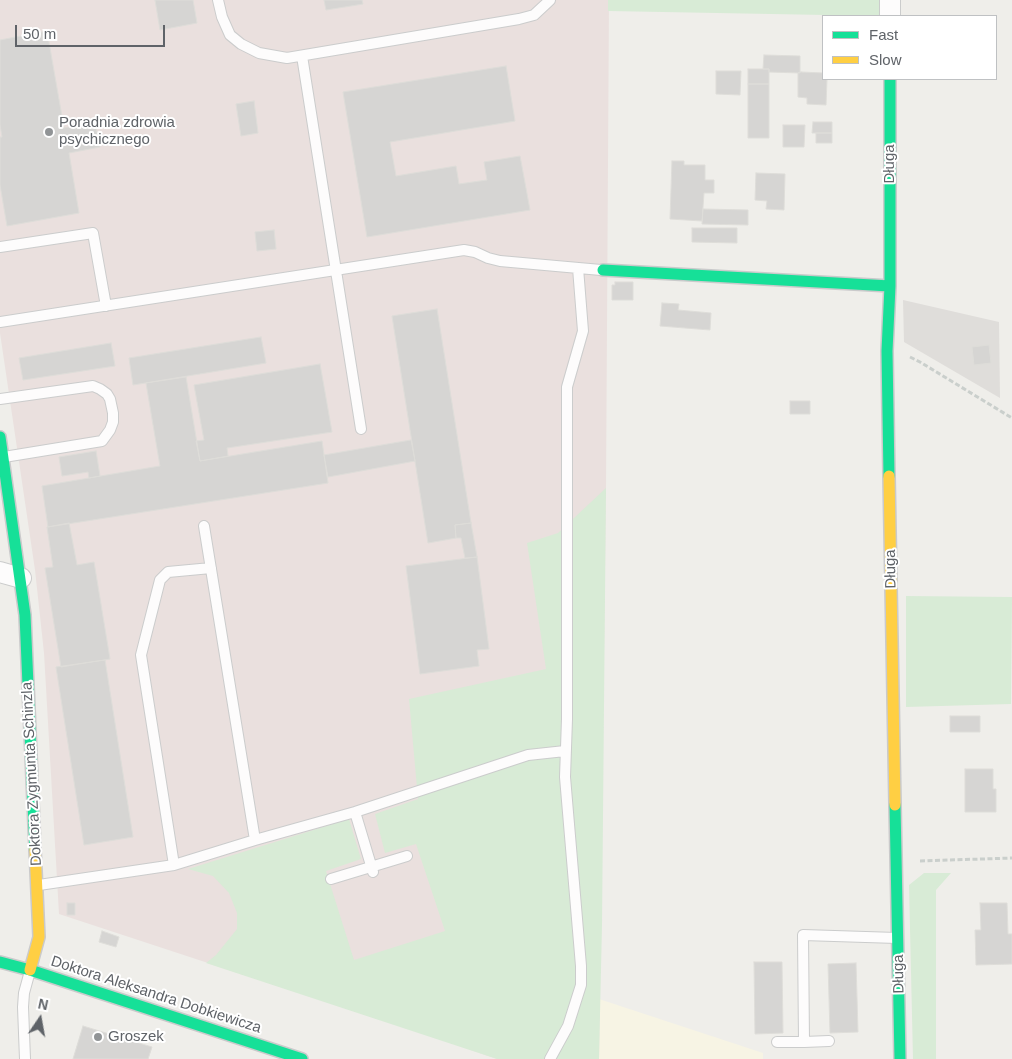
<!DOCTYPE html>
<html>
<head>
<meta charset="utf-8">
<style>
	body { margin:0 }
	#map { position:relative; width:1012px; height:1059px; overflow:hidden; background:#efeeea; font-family:Arial,sans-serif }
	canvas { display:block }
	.legend { position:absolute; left:822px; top:15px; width:175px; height:65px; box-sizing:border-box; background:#fff; border:1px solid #bfc1c3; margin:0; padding:6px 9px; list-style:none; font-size:15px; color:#5f6368 }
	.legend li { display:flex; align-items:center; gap:10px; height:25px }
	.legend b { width:25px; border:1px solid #bfc1c3 }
	.north { position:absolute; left:15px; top:994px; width:50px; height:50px; -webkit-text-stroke:4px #fff; paint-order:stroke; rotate:12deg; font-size:14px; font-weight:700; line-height:20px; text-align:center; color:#5f6368 }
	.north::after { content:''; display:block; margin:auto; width:18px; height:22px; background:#5f6368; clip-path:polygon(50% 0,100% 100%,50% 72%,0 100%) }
	.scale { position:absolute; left:15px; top:25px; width:150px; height:22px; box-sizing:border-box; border:2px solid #5f6368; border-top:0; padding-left:6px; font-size:15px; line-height:18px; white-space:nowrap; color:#5f6368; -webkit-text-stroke:4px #fff; paint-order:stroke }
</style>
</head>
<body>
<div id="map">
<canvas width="1012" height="1059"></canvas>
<ul class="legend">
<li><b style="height:6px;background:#16e098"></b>Fast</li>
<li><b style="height:6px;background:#ffcf43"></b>Slow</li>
</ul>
<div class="north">N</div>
<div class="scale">50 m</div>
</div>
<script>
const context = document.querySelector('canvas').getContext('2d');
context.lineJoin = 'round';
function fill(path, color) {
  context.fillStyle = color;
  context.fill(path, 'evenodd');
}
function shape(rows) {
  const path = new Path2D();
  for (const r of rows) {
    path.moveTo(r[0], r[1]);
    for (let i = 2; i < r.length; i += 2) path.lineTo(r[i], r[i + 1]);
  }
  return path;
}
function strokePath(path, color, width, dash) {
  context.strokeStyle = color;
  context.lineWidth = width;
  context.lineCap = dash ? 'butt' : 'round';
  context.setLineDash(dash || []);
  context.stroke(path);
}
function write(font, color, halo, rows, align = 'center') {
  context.font = font + ' Arial,sans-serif';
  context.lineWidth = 4;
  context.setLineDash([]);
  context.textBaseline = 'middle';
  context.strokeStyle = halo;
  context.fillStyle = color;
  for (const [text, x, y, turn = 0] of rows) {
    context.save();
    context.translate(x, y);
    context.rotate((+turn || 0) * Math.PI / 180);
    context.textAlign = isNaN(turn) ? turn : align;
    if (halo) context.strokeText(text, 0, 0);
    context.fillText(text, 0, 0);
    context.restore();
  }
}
const commercial = shape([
	[599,999,763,1053,763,1059,599,1059]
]);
const industrial = shape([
	[903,300,999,322,1000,398,904,342]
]);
const medical = shape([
	[0,0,609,0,606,488,599,1059,497,1059,433,1037,59,914,44,653,35,570,0,333]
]);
const green = shape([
	[608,0,879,0,880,16,608,11],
	[606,488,602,925,599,1059,497,1059,206,963,216,955,237,929,237,913,229,893,213,876,188,869,349,819,361,859,326,871,354,960,445,931,416,844,385,853,375,814,418,799,409,699,546,669,527,543,558,533],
	[906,596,1012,597,1011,704,906,707],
	[924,873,951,873,936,890,936,1059,913,1059,909,885]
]);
const building = shape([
	[155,0,193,0,197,23,160,30,155,0],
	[324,0,362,0,363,4,326,10,324,0],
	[47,31,64,128,95,122,100,147,69,153,79,213,7,226,0,185,0,137,2,137,0,125,0,40,47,31],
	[764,55,800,56,800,73,769,72,769,69,763,69,764,55],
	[506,66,515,121,390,142,396,176,456,166,459,184,487,180,484,162,520,156,530,210,367,237,343,92,506,66],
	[748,69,769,69,769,84,748,84,748,69],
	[716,71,741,71,740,95,716,94,716,71],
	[801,72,823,73,823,79,827,79,826,105,807,104,807,98,798,97,798,73,801,72],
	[748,84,769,84,769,138,748,138,748,84],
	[254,101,258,133,241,136,236,104,254,101],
	[813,122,832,122,832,133,812,133,813,122],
	[783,125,805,125,804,147,783,147,783,125],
	[816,133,832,133,832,143,816,143,816,133],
	[672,161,684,161,684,165,705,165,705,180,714,180,714,193,704,193,702,221,670,219,672,161],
	[756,173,785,174,784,210,766,209,767,201,755,200,756,173],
	[703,209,748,210,748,225,702,224,703,209],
	[692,228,737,228,737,243,692,242,692,228],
	[274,230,276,249,257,251,255,232,274,230],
	[615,282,633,282,633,300,612,300,612,285,615,285,615,282],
	[662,303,679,304,678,310,711,313,710,330,660,326,662,303],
	[437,309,471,523,455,525,456,538,428,543,392,316,437,309],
	[261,337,266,363,133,385,129,358,261,337],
	[111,343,115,366,23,380,19,358,111,343],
	[989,345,991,363,974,365,972,347,989,345],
	[320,364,332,432,227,448,228,456,200,461,196,441,204,440,194,385,320,364],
	[186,377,200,461,322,441,328,483,48,527,42,486,160,466,146,383,186,377],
	[790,401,810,401,810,414,790,414,790,401],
	[411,440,415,461,328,477,324,455,411,440],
	[96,451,100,476,89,478,88,472,62,476,59,457,96,451],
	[69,523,77,565,94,562,110,659,61,667,45,568,53,567,47,527,69,523],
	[471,523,477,557,465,558,461,538,456,538,455,525,471,523],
	[477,557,489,649,477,650,479,666,420,674,406,566,477,557],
	[105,660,133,837,84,845,56,667,105,660],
	[950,716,980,716,980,732,950,732,950,716],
	[965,769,993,769,993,789,996,789,996,812,965,812,965,769],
	[67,903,75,903,75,915,67,915,67,903],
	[980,903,1007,903,1008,934,1012,934,1012,964,976,965,975,930,981,930,980,903],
	[102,931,119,937,116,947,99,942,102,931],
	[754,962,782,962,783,1033,755,1034,754,962],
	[856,963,858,1032,830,1033,828,964,856,963],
	[83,1026,152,1047,148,1059,73,1059,83,1026]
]);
const path = shape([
	[910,357,920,362,1012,418],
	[920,861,1012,858]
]);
const lane = shape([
	[218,0,222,17,230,35,241,44,259,53,287,58,519,19,534,15,550,0],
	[302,56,361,429],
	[0,247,93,233,106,306],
	[0,322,464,250,475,252,488,258,500,261,601,270],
	[0,399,93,386,100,389,107,394,110,399,113,413,113,422,110,430,102,441,4,457],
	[204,526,255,840],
	[355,812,373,872],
	[174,865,255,840,355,812,528,755,565,751],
	[331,879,407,856],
	[39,885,174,865,141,655,160,580,168,572,211,568],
	[777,1042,804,1042,803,935,897,938],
	[804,1042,829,1041],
	[25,1059,23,1007,24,993,30,971],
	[550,1059,568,1026,581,985,581,966,565,777,567,719,567,387,583,331,578,268]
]);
const street = shape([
	[890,16,890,0],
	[0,572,21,578]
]);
const fast = shape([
	[603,270,890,286],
	[0,437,25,615,35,849],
	[889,476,887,351,890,286,890,79],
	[895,805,900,1059],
	[0,962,30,970,302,1059]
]);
const slow = shape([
	[889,476,895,805],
	[30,970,39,937,35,849]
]);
const markers = [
	[49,132,5,"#919496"],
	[98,1037,5,"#919496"]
];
const poiNames = [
	["Poradnia zdrowia",59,123],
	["psychicznego",59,140],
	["Groszek",108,1037]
];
const streetNames = [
	["Długa",890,164,-90],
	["Długa",891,569,-91],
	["Doktora Zygmunta Schinzla",32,774,-93],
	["Długa",899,974,-91],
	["Doktora Aleksandra Dobkiewicza",156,995,18]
];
fill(commercial, '#f7f4e4');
fill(industrial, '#dfddda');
fill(medical, '#eae0de');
fill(green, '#d8ebd6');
fill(building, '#d6d5d3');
strokePath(building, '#deddd9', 1);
strokePath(lane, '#cbcccc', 12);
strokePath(street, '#cbcccc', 22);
strokePath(fast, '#cacacb', 14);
strokePath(slow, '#cacacb', 14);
strokePath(path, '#cacfcc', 3, [5, 2.5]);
strokePath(lane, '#fdfcfc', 10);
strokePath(street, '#fdfcfc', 20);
strokePath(fast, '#16e098', 11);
strokePath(slow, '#ffcf43', 11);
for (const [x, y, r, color] of markers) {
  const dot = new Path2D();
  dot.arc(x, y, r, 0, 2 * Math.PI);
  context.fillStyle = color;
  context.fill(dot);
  strokePath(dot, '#fff', 2);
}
write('15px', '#5f6368', '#fff', poiNames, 'left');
write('15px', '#5f6368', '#fff', streetNames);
</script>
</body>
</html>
